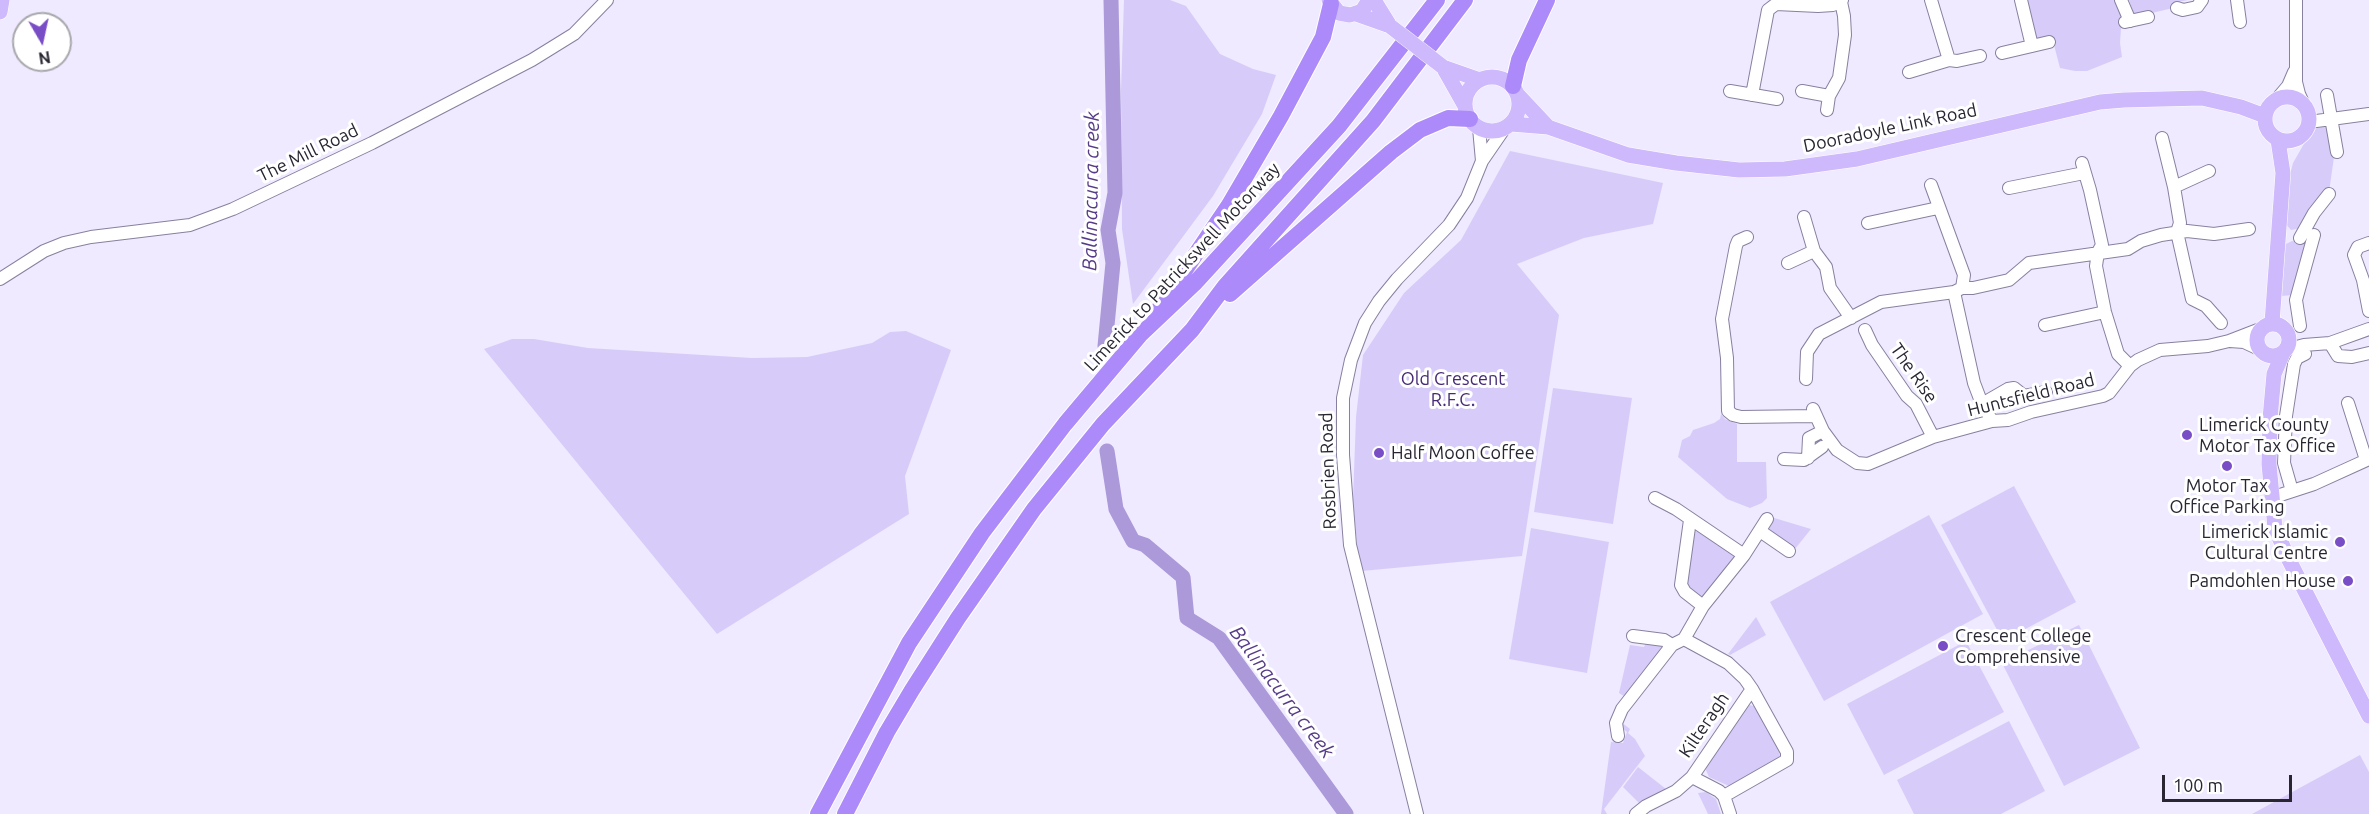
<!DOCTYPE html>
<html>
<head>
<meta charset="utf-8">
<style>
	body { margin:0 }
	#map { position:relative; width:2369px; height:814px; overflow:hidden; background:#efeaff; font-family:Ubuntu,sans-serif }
	canvas { display:block }
	.north { position:absolute; left:12px; top:12px; width:60px; height:60px; box-sizing:border-box; background:#fff; border:2px solid #a9a8ad; border-radius:50%; rotate:171deg; font-size:16px; font-weight:700; line-height:24px; text-align:center; color:#292632 }
	.north::after { content:''; display:block; margin:auto; width:21px; height:27px; background:#794dc6; clip-path:polygon(50% 0,100% 100%,50% 72%,0 100%) }
	.scale { position:absolute; left:2162px; top:775px; width:130px; height:27px; box-sizing:border-box; border:3px solid #292632; border-top:0; padding-left:8px; font-size:18px; line-height:21px; white-space:nowrap; color:#292632; -webkit-text-stroke:4px #fff; paint-order:stroke }
</style>
</head>
<body>
<div id="map">
<canvas width="2369" height="814"></canvas>
<div class="north">N</div>
<div class="scale">100 m</div>
</div>
<script>
const context = document.querySelector('canvas').getContext('2d');
context.lineJoin = 'round';
function fill(path, color) {
  context.fillStyle = color;
  context.fill(path, 'evenodd');
}
function shape(rows) {
  const path = new Path2D();
  for (const r of rows) {
    if (r.length === 3) {
      path.moveTo(r[0] + r[2], r[1]);
      path.arc(r[0], r[1], r[2], 0, 2 * Math.PI);
      continue;
    }
    path.moveTo(r[0], r[1]);
    for (let i = 2; i < r.length; i += 2) path.lineTo(r[i], r[i + 1]);
  }
  return path;
}
function strokePath(path, color, width, dash) {
  context.strokeStyle = color;
  context.lineWidth = width;
  context.lineCap = dash ? 'butt' : 'round';
  context.setLineDash(dash || []);
  context.stroke(path);
}
function write(font, color, halo, rows, align = 'center') {
  context.font = font + ' Ubuntu,sans-serif';
  context.lineWidth = 6;
  context.setLineDash([]);
  context.textBaseline = 'middle';
  context.strokeStyle = halo;
  context.fillStyle = color;
  for (const [text, x, y, turn = 0] of rows) {
    context.save();
    context.translate(x, y);
    context.rotate((+turn || 0) * Math.PI / 180);
    context.textAlign = isNaN(turn) ? turn : align;
    if (halo) context.strokeText(text, 0, 0);
    context.fillText(text, 0, 0);
    context.restore();
  }
}
const green = shape([
	[1124,0,1170,0,1186,6,1220,54,1253,69,1276,75,1262,114,1213,196,1133,304,1122,229,1121,90],
	[2024,0,2118,0,2122,13,2120,43,2122,57,2087,71,2075,71,2060,68,2054,45,2036,40],
	[2129,0,2188,0,2173,3,2173,8,2135,17],
	[2325,126,2328,126,2334,157,2329,192,2301,228,2291,230,2285,223,2289,178,2293,163,2309,135,2317,128],
	[1510,151,1663,183,1653,224,1584,238,1517,264,1559,315,1522,556,1362,571,1358,555,1353,500,1356,417,1363,355,1404,293,1461,240],
	[2292,241,2308,242,2295,295,2280,296,2284,245],
	[906,331,951,350,905,476,909,514,717,634,484,349,512,339,534,339,588,348,752,358,807,357,872,343,890,332],
	[1553,388,1632,398,1613,524,1534,512],
	[1721,414,1725,419,1737,424,1737,462,1766,462,1767,498,1762,503,1750,508,1727,499,1678,457,1682,440,1690,436,1693,430,1714,423,1720,419],
	[2014,486,2076,602,2003,641,1941,525],
	[1929,515,1983,614,1824,701,1770,602],
	[1771,517,1811,529,1795,549,1768,531,1767,526],
	[1531,528,1609,542,1587,673,1509,659],
	[1694,531,1700,532,1735,555,1704,597,1698,596,1689,589,1685,580],
	[1756,617,1766,635,1730,655,1728,654],
	[2079,625,2140,748,2064,786,2002,663],
	[1966,641,2004,712,1884,775,1847,704],
	[1646,643,1663,646,1663,648,1627,698,1619,693,1630,645,1644,647],
	[1749,705,1754,706,1779,750,1780,757,1729,786,1709,777,1705,768],
	[2009,721,2045,791,2001,814,1914,814,1897,780],
	[1621,722,1630,729,1628,733,1635,739,1645,756,1604,809,1607,814,1601,814,1611,742,1623,743,1627,732,1621,727],
	[2360,755,2369,772,2369,814,2252,814],
	[1638,767,1666,789,1640,804,1623,787],
	[1706,792,1716,799,1721,814,1708,814,1698,793]
]);
const river = shape([
	[1105,346,1113,263,1108,230,1115,193,1111,0],
	[1107,451,1116,509,1133,541,1145,545,1183,577,1187,618,1219,638,1346,814]
]);
const minor = shape([
	[1931,0,1949,60],
	[2021,0,2032,46],
	[2121,0,2130,21],
	[2237,0,2240,22],
	[2296,0,2296,82,2299,94,2304,105],
	[1776,4,1818,6,1833,5,1842,0],
	[2177,8,2183,10,2197,7,2202,0],
	[2125,22,2148,17],
	[2002,53,2049,42],
	[1909,72,1949,60,1957,61,1980,56],
	[1730,91,1777,99],
	[1802,91,1829,96],
	[1752,95,1768,10,1776,4],
	[2327,95,2337,152],
	[2277,99,2288,86,2294,72],
	[1827,110,1829,96,1839,78,1845,35,1844,16,1841,2],
	[2309,122,2369,114],
	[1479,128,1482,161],
	[2162,138,2174,187,2180,223,2177,232,2192,299,2206,306,2221,323],
	[2082,163,2090,190,2102,245,2098,252,2096,266,2105,312,2118,354,2130,366],
	[1931,185,1964,275,1962,288,1954,292,1974,383,1982,404,1992,421],
	[2174,187,2209,171],
	[2009,188,2084,173],
	[1804,217,1814,251,1826,267,1830,288,1851,318],
	[1868,223,1938,208],
	[1747,237,1738,241,1736,246,1722,319,1727,358,1728,411,1733,415,1741,417,1815,416],
	[2300,238,2314,213,2329,194],
	[2369,243,2358,247,2354,255,2363,280,2369,311],
	[1788,263,1814,251],
	[0,279,44,251,64,243,91,237,190,225,233,209,372,143,532,60,574,34,607,0],
	[1962,288,1973,288,2009,280,2029,263,2128,249,2141,241,2161,235,2187,231,2214,234,2249,229],
	[2045,325,2105,312],
	[2300,326,2296,300,2314,235],
	[1865,330,1872,345,1907,396,1916,404,1933,437],
	[2230,341,2244,342,2259,349],
	[2330,343,2338,356,2352,357,2369,353],
	[2285,350,2304,345,2330,343,2369,329],
	[1806,379,1807,352,1819,334,1881,302,1954,292],
	[2348,403,2366,460],
	[1982,404,2008,389,2014,388,2024,396,2046,392],
	[1813,409,1823,431,1837,450,1857,463,1868,464,1933,437,1992,421,2008,420,2031,412,2103,396,2109,393,2130,366,2138,360,2160,350,2208,346,2229,341,2260,329],
	[1808,458,1809,438,1823,431],
	[1784,459,1804,460,1822,447],
	[2292,491,2284,463,2286,416,2294,364,2297,358,2305,354],
	[1655,498,1676,509,1744,555],
	[2271,498,2314,484,2369,459],
	[1690,520,1681,585,1685,592,1703,606],
	[1760,531,1789,551],
	[1633,636,1664,640,1672,645],
	[1684,639,1728,663,1745,679,1752,689,1692,777,1719,791,1724,796,1730,814],
	[1618,736,1616,723,1622,709,1672,645,1684,639,1703,606,1744,555,1767,519],
	[1724,796,1787,760,1787,752,1752,689],
	[1417,814,1350,545,1343,455,1343,398,1351,360,1365,323,1379,301,1397,279,1449,225,1467,198,1482,161,1504,129],
	[1636,814,1646,806,1676,791,1692,777]
]);
const major = shape([
	[1329,0,1339,13,1350,15,1362,11,1369,0],
	[1374,0,1390,26],
	[0,12,2,0],
	[1356,14,1390,26],
	[1443,67,1465,106],
	[1443,67,1480,80],
	[1492,104,27],
	[1517,94,1548,127],
	[2287,119,22],
	[1511,124,1548,127,1628,155,1676,163,1739,170,1785,169,1857,159,2100,102,2124,100,2202,98,2241,107,2265,116],
	[2272,323,2283,173,2278,140],
	[2273,340,16],
	[2283,353,2274,374,2270,419,2269,464,2275,528,2288,558,2369,716]
]);
const highway = shape([
	[1513,86,1519,60,1547,0],
	[1230,294,1391,152,1420,130,1448,118,1470,119],
	[1158,310,1229,205,1281,116,1323,37,1331,4],
	[818,814,909,643,982,533,1065,424,1140,335,1194,284,1339,126,1437,0],
	[845,814,887,732,912,690,958,618,1034,509,1103,424,1192,330,1225,286,1373,121,1465,0]
]);
const majorBridge = shape([
	[1390,26,1443,67]
]);
const markers = [
	[2187,435,6,"#794dc6"],
	[1379,453,6,"#794dc6"],
	[2227,466,6,"#794dc6"],
	[2340,542,6,"#794dc6"],
	[2348,581,6,"#794dc6"],
	[1943,646,6,"#794dc6"]
];
const streetNames = [
	["Dooradoyle Link Road",1890,128,-12],
	["The Mill Road",308,153,-26],
	["Limerick to Patrickswell Motorway",1182,267,-47],
	["The Rise",1914,373,55],
	["Huntsfield Road",2031,395,-14],
	["Rosbrien Road",1328,471,-92],
	["Kilteragh",1704,725,-56]
];
const parkNames = [
	["Old Crescent",1453,379],
	["R.F.C.",1453,400]
];
const poiNames = [
	["Limerick County",2199,425],
	["Motor Tax Office",2199,446],
	["Half Moon Coffee",1391,453],
	["Motor Tax",2227,486,"center"],
	["Office Parking",2227,507,"center"],
	["Limerick Islamic",2328,532,"right"],
	["Cultural Centre",2328,553,"right"],
	["Pamdohlen House",2336,581,"right"],
	["Crescent College",1955,636],
	["Comprehensive",1955,657]
];
const waterNames = [
	["Ballinacurra creek",1091,191,-89],
	["Ballinacurra creek",1282,692,53]
];
fill(green, '#d7ccf9');
strokePath(river, '#ab99d9', 15);
strokePath(minor, '#88809f', 14);
strokePath(major, '#fff', 16);
strokePath(highway, '#fff', 18);
strokePath(minor, '#fff', 12);
strokePath(major, '#cdb9fb', 15);
strokePath(highway, '#ac8af9', 16);
strokePath(majorBridge, '#fff', 16, []);
strokePath(majorBridge, '#cdb9fb', 15);
for (const [x, y, r, color] of markers) {
  const dot = new Path2D();
  dot.arc(x, y, r, 0, 2 * Math.PI);
  context.fillStyle = color;
  context.fill(dot);
  strokePath(dot, '#fff', 2);
}
write('18px', '#292632', '#fff', streetNames);
write('18px', '#462a75', '#fff', parkNames);
write('18px', '#292632', '#fff', poiNames, 'left');
write('italic 20px', '#553b88', '#fff', waterNames);
</script>
</body>
</html>
